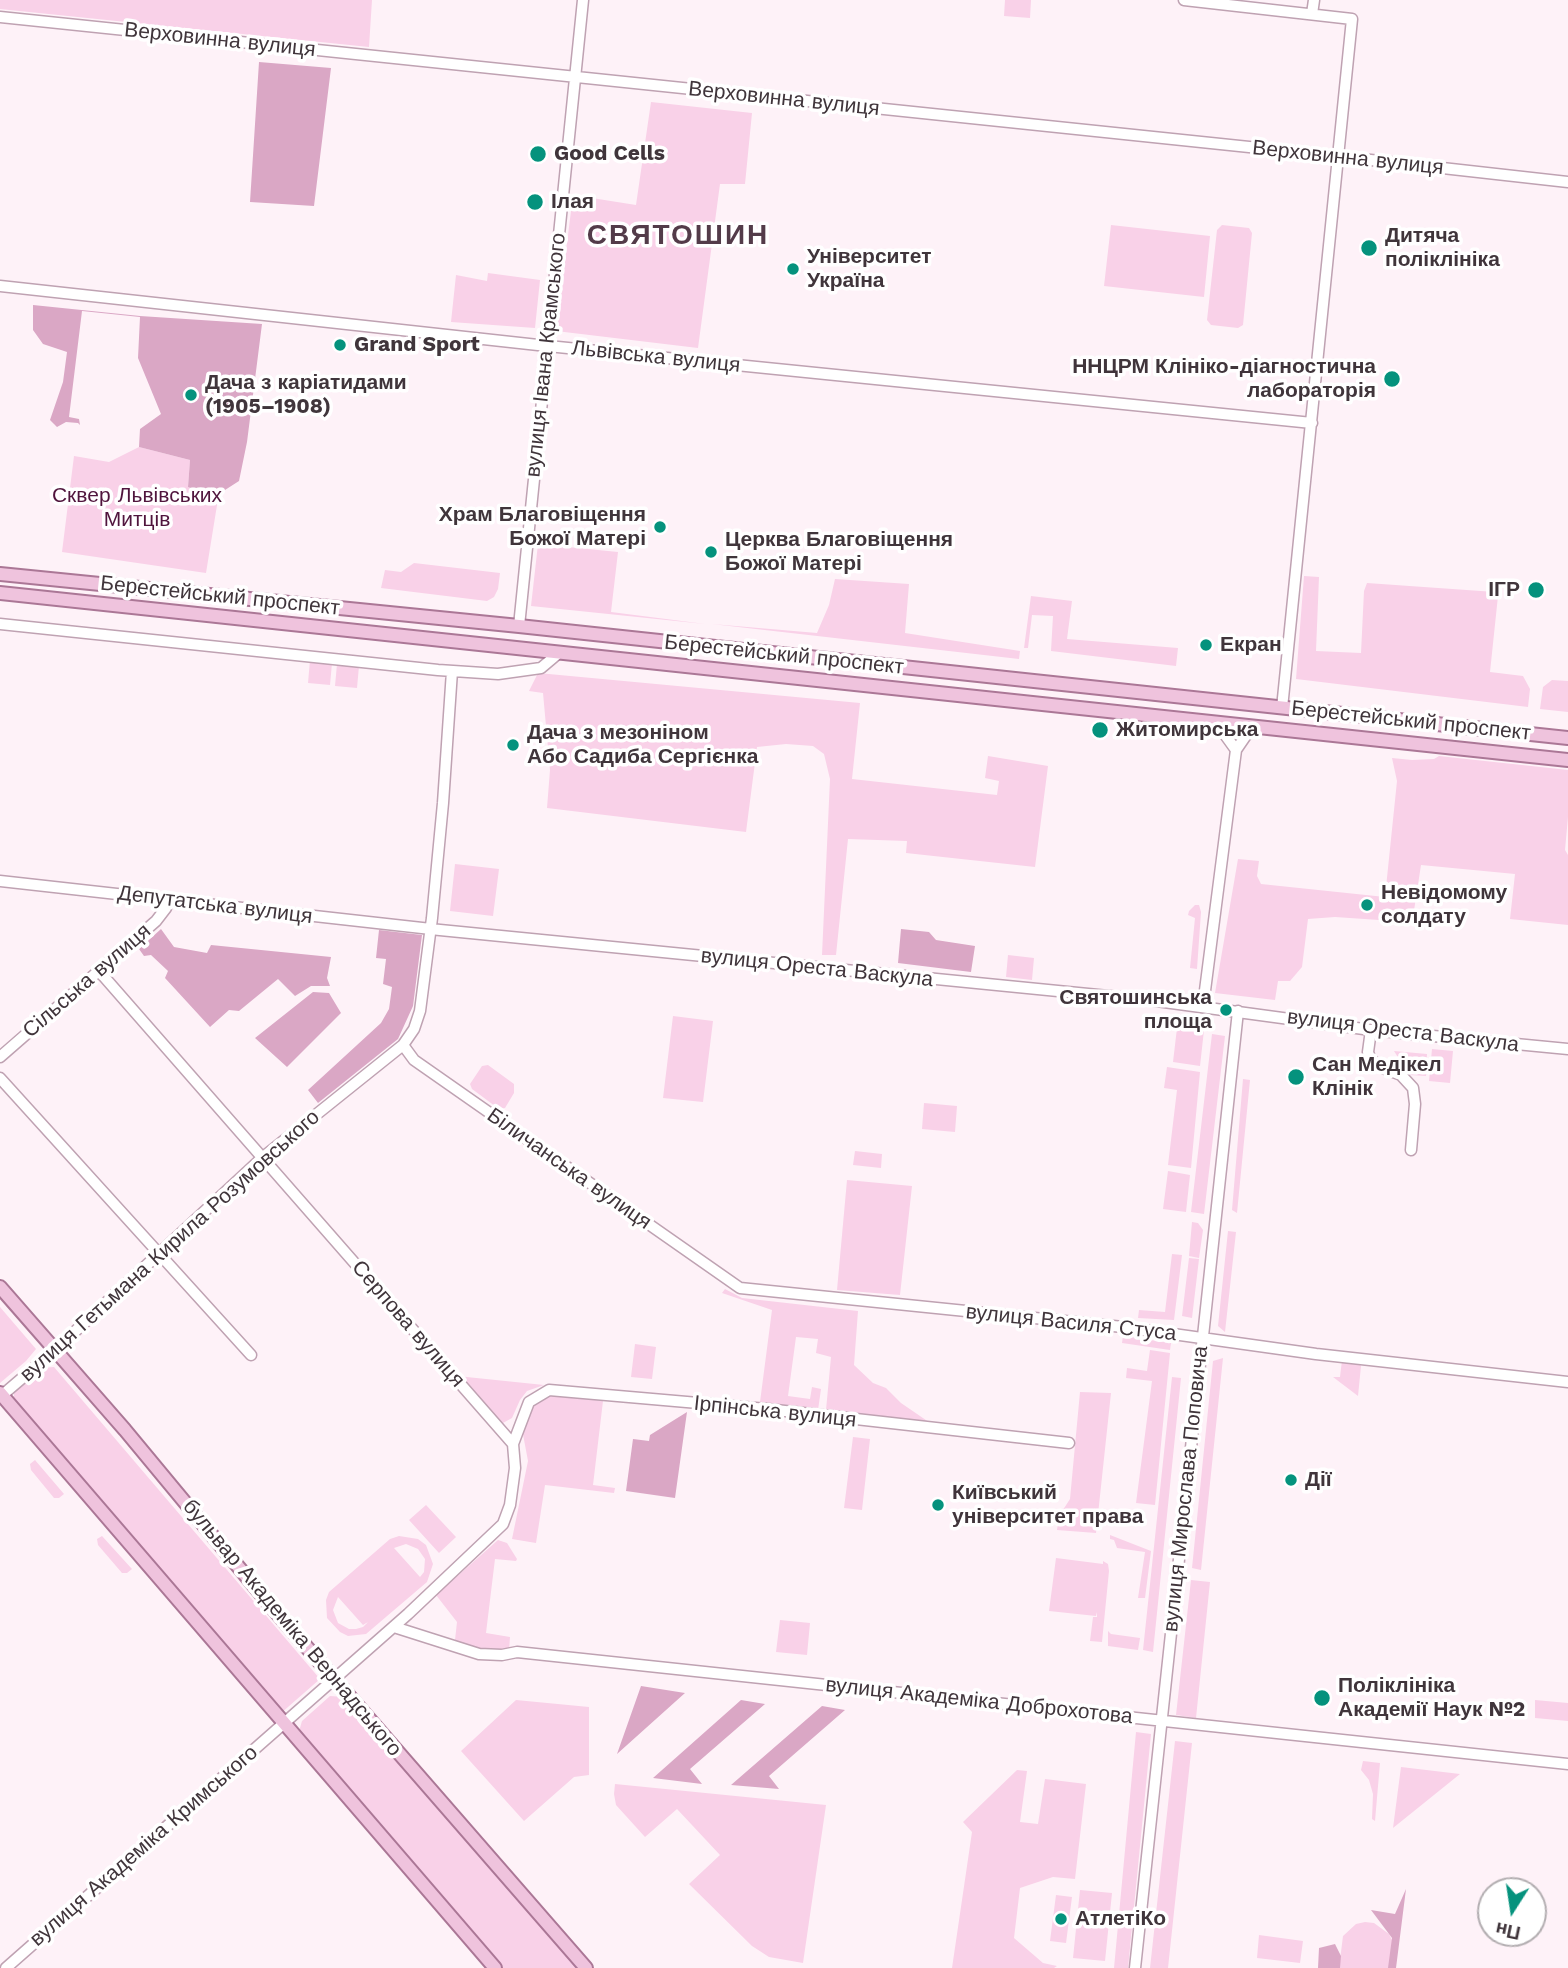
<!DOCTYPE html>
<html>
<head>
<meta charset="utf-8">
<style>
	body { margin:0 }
	#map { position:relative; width:1568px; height:1968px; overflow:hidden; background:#fef2f8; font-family:"Work Sans",sans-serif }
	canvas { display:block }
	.north { position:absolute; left:1477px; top:1877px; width:70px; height:70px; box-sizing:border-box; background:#fff; border:2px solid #b3aeb1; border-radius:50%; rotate:192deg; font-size:19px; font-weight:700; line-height:28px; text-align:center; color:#40353b }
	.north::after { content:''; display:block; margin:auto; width:24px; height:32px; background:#05927d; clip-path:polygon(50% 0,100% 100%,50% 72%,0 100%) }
</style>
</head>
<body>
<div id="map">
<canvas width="1568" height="1968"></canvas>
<div class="north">Пн</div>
</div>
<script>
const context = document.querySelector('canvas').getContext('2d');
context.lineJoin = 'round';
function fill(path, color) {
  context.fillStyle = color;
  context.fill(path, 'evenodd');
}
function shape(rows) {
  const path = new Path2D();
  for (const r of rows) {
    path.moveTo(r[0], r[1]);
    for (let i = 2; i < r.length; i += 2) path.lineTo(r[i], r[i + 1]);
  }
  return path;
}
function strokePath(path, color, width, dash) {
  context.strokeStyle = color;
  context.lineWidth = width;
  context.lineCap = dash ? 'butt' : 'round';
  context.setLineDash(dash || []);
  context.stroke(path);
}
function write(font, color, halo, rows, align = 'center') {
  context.font = font + ' "Work Sans",sans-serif';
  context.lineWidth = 7;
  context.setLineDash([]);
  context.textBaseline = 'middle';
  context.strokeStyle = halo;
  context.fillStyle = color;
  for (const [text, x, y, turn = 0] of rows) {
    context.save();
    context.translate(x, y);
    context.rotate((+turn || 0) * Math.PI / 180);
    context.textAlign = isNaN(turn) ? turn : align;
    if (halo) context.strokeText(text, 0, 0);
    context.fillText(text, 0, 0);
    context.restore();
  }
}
const green = shape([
	[0,0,372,0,369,47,0,9],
	[1005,0,1031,0,1030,18,1004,16],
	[651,102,752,113,745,184,720,184,698,348,556,331,573,195,636,205],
	[1111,225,1210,236,1204,297,1104,286],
	[1222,225,1249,228,1252,233,1243,325,1238,328,1211,325,1207,320,1217,230],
	[488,273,540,280,535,328,451,322,456,275,487,281],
	[139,447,190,460,188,487,218,499,206,573,62,552,74,456,109,462],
	[538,544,618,552,611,612,705,624,531,606],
	[414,563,500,573,498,589,494,597,487,601,381,588,385,570,401,572],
	[1304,576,1319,577,1316,651,1361,653,1364,591,1367,583,1495,592,1498,596,1490,672,1523,676,1530,689,1528,707,1296,679],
	[835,579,909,584,905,633,1020,651,1019,659,712,624,817,633,829,605],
	[1031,596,1072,601,1067,639,1178,648,1176,666,1051,651,1053,616,1032,615,1028,648,1024,648],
	[310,660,332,663,330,685,308,683],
	[337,664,359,666,357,688,335,686],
	[538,673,860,703,852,779,997,795,999,781,985,778,988,756,1048,766,1035,867,906,853,907,841,848,839,836,955,822,955,830,779,824,754,813,746,786,744,757,747,746,832,547,808,550,770,543,693,529,691],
	[1552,680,1568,681,1568,712,1540,709,1543,687],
	[1439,756,1568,770,1568,817,1565,850,1568,855,1568,925,1510,919,1515,874,1421,865,1413,917,1380,912,1379,920,1335,917,1308,919,1302,967,1290,981,1278,981,1275,1000,1215,993,1238,859,1259,861,1257,876,1261,884,1385,897,1397,781,1392,758,1412,760,1434,759],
	[455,864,499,869,493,916,450,911],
	[1195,905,1199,905,1201,912,1197,969,1190,968,1195,918,1188,915,1189,911],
	[1008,955,1034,958,1032,980,1006,977],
	[1174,1014,1202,1017,1205,1021,1200,1066,1173,1062,1177,1028,1173,1021],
	[673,1016,713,1021,703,1102,663,1098],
	[1212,1034,1225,1036,1204,1214,1191,1212],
	[1432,1049,1453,1051,1450,1083,1429,1081],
	[1394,1051,1427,1054,1426,1076,1409,1075],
	[488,1065,514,1084,514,1093,505,1108,499,1109,472,1089,470,1084,482,1066],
	[1167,1067,1200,1072,1191,1168,1168,1165,1177,1090,1164,1088],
	[1243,1079,1250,1080,1237,1213,1232,1210],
	[924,1103,957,1106,955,1132,922,1129],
	[855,1151,882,1154,881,1168,853,1165],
	[1168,1171,1190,1175,1186,1212,1163,1209],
	[847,1180,912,1186,900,1295,837,1290],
	[1192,1222,1198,1223,1203,1230,1199,1258,1189,1256],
	[1228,1231,1236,1232,1225,1332,1218,1326],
	[1172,1254,1182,1255,1174,1320,1138,1318,1139,1310,1165,1312],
	[1189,1258,1199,1259,1192,1318,1182,1316],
	[725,1289,742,1298,858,1311,854,1365,873,1383,886,1388,901,1403,939,1429,826,1410,831,1357,816,1353,818,1339,796,1337,788,1396,810,1399,812,1387,821,1389,818,1410,760,1402,772,1310,722,1293],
	[0,1307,36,1349,26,1361,0,1383],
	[1123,1336,1171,1343,1170,1350,1122,1343],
	[635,1344,656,1347,652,1379,631,1377],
	[1150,1350,1170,1353,1155,1505,1136,1503,1152,1381,1126,1378,1127,1368,1147,1371],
	[1223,1358,1201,1570,1192,1568,1213,1361],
	[1342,1360,1358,1362,1361,1366,1358,1396,1333,1377,1340,1377],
	[54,1367,320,1679,280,1714,14,1402,14,1393,35,1373,42,1368],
	[457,1376,544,1385,527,1391,520,1400,512,1418,503,1423,497,1420],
	[1172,1377,1181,1378,1153,1652,1143,1650],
	[1080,1392,1111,1393,1096,1533,1057,1530,1059,1516,1070,1499],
	[549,1393,603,1401,593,1485,615,1488,614,1493,545,1485,536,1543,512,1539,528,1461,522,1429,529,1408],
	[853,1437,870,1439,862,1510,844,1508],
	[35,1460,64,1494,59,1498,54,1498,31,1470,30,1464],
	[426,1505,456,1537,439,1553,409,1520],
	[1110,1535,1151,1551,1145,1598,1138,1598,1145,1552,1117,1548,1114,1540,1110,1539],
	[102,1536,132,1569,127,1573,122,1573,98,1545,97,1539],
	[399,1536,418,1539,426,1545,433,1564,427,1582,366,1634,348,1636,340,1632,327,1618,326,1600,329,1592,390,1539],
	[406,1544,418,1549,425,1559,424,1572,420,1577,394,1548],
	[338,1597,363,1625,368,1622,363,1627,356,1629,349,1629,338,1623,333,1610],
	[498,1540,507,1543,517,1559,516,1561,495,1559,486,1633,510,1637,509,1651,483,1650,455,1640,457,1622,436,1595],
	[1056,1558,1103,1564,1103,1561,1108,1564,1109,1571,1102,1642,1090,1641,1093,1617,1097,1617,1097,1612,1096,1616,1049,1611],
	[1191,1580,1210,1582,1196,1718,1176,1715],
	[780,1620,810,1623,807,1655,776,1652],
	[1108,1631,1111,1634,1140,1638,1138,1650,1108,1646],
	[330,1696,344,1697,495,1874,579,1968,502,1968,298,1735,302,1721],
	[516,1700,589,1707,589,1775,574,1777,524,1821,461,1751],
	[1535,1700,1568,1703,1568,1721,1535,1718],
	[1136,1732,1151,1734,1128,1968,1114,1968],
	[1175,1741,1192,1743,1168,1968,1150,1968],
	[1363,1761,1380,1763,1375,1821,1372,1819,1373,1794,1369,1780,1361,1770],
	[1401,1767,1460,1774,1393,1828],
	[1017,1770,1027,1771,1020,1822,1038,1824,1045,1779,1086,1784,1075,1879,1053,1877,1020,1888,1014,1938,1043,1963,1057,1966,1054,1968,952,1968,972,1832,963,1822],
	[615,1784,826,1805,803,1963,769,1957,752,1946,689,1884,720,1855,677,1809,645,1837,616,1805,614,1794],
	[1080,1890,1112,1893,1105,1961,1073,1958],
	[1056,1895,1072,1897,1066,1943,1050,1941],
	[1365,1922,1374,1923,1389,1934,1393,1942,1389,1968,1339,1968,1343,1936,1356,1924],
	[1259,1935,1303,1941,1300,1963,1257,1958]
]);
const forest = shape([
	[259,62,331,68,314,206,250,202],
	[33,305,140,316,262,324,247,442,239,481,225,490,218,499,188,487,190,460,139,447,140,429,161,414,138,358,140,317,82,311,69,417,79,419,80,425,78,423,66,422,57,427,50,420,63,382,67,352,43,344,33,330],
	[161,929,174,947,207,953,211,945,331,957,327,978,330,986,311,986,295,996,278,979,239,1011,229,1010,210,1027,165,978,168,971,151,955,144,956,139,949],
	[901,929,929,932,936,940,975,946,971,972,898,963],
	[379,930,422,935,413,1006,398,1039,318,1103,308,1090,381,1023,389,1009,392,987,383,984,386,959,376,958],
	[313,992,329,993,341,1013,287,1067,255,1038],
	[687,1412,675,1498,626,1491,633,1439,649,1441,650,1435],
	[641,1686,685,1693,617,1754],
	[741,1700,765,1704,690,1769,702,1784,653,1778],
	[822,1706,845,1710,769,1776,779,1789,731,1785],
	[1406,1889,1396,1968,1388,1968,1392,1938,1371,1910,1395,1914],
	[1335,1944,1341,1956,1340,1968,1318,1968,1319,1948]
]);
const minor = shape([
	[1184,0,1352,19,1282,708],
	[1312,14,1314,0],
	[0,17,1326,155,1568,182],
	[0,286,538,345,1312,423],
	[0,624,438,670,498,674,541,668,560,652],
	[519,626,583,0],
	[1207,721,1223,732,1236,750],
	[0,881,440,930,1149,1000,1371,1030,1568,1049],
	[1203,1006,1236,750,1247,734,1262,728],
	[1371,1030,1368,1052,1370,1058,1380,1067,1401,1075,1413,1088,1415,1104,1411,1150],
	[403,1045,414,1060,740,1288,1123,1327,1316,1354,1568,1382],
	[0,1057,156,921,166,908,167,900],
	[0,1078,251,1355],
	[0,1397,55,1350,262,1158,403,1045,414,1029,420,1011,432,918,443,803,452,671],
	[513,1444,529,1402,549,1390,767,1409,1069,1443],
	[394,1627,479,1654,502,1655,517,1652,1568,1764],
	[6,1968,408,1614,503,1524,510,1505,515,1468,513,1444,99,971],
	[1135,1968,1238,1011]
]);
const major = shape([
	[0,574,519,626,1568,738],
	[0,593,1568,760],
	[0,1287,125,1430,270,1605,586,1968],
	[0,1393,495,1968]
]);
const markers = [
	[538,154,9,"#05927d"],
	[535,202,9,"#05927d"],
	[1369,248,9,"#05927d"],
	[793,269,7,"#05927d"],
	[340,345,7,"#05927d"],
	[1392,379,9,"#05927d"],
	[191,395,7,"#05927d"],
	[660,527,7,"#05927d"],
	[711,552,7,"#05927d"],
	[1536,590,9,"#05927d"],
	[1206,645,7,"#05927d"],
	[1100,730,9,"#05927d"],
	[513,745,7,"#05927d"],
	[1367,905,7,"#05927d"],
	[1226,1010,7,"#05927d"],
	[1296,1077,9,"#05927d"],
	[1291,1480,7,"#05927d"],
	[938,1505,7,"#05927d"],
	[1322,1698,9,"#05927d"],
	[1061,1919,7,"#05927d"]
];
const streetNames = [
	["Верховинна вулиця",220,40,6],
	["Верховинна вулиця",784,99,6],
	["Верховинна вулиця",1348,158,6],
	["вулиця Івана Крамського",546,355,-84],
	["Львівська вулиця",656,357,6],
	["Берестейський проспект",220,596,6],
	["Берестейський проспект",784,655,6],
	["Берестейський проспект",1411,721,6],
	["Депутатська вулиця",215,905,7],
	["вулиця Ореста Васкула",817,968,6],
	["Сільська вулиця",87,981,-41],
	["вулиця Ореста Васкула",1403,1031,7],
	["Біличанська вулиця",569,1169,35],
	["вулиця Гетьмана Кирила Розумовського",170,1246,-42],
	["вулиця Василя Стуса",1071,1323,6],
	["Серпова вулиця",408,1324,49],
	["Ірпінська вулиця",775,1412,6],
	["вулиця Мирослава Поповича",1186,1489,-84],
	["бульвар Академіка Вернадського",292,1628,50],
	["вулиця Академіка Доброхотова",979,1701,6],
	["вулиця Академіка Кримського",144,1846,-41]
];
const poiNames = [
	["Good Cells",554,154],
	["Ілая",551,202],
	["Дитяча",1385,236],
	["поліклініка",1385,260],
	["Університет",807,257],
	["Україна",807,281],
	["Grand Sport",354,345],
	["ННЦРМ Клініко-діагностична",1376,367,"right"],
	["лабораторія",1376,391,"right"],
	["Дача з каріатидами",205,383],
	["(1905–1908)",205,407],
	["Храм Благовіщення",646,515,"right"],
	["Божої Матері",646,539,"right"],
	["Церква Благовіщення",725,540],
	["Божої Матері",725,564],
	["ІГР",1520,590,"right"],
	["Екран",1220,645],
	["Житомирська",1116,730],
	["Дача з мезоніном",527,733],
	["Або Садиба Сергієнка",527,757],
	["Невідомому",1381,893],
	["солдату",1381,917],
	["Святошинська",1212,998,"right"],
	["площа",1212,1022,"right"],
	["Сан Медікел",1312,1065],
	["Клінік",1312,1089],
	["Дії",1305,1480],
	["Київський",952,1493],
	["університет права",952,1517],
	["Поліклініка",1338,1686],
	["Академії Наук №2",1338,1710],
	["АтлетіКо",1075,1919]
];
const parkNames = [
	["Сквер Львівських",137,496],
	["Митців",137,520]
];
const districtNames = [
	["СВЯТОШИН",678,236]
];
fill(green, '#f9d1e8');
fill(forest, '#daa7c5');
strokePath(minor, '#bfa2b2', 13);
strokePath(major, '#ab7796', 16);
strokePath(minor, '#fff', 10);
strokePath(major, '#efc3dd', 12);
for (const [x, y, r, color] of markers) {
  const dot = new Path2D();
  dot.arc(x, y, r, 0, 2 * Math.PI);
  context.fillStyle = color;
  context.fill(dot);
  strokePath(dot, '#fff', 2.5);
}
write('21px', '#40353b', '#fff', streetNames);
write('bold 21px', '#40353b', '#fff', poiNames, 'left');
write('21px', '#50153d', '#fff', parkNames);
context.letterSpacing = '2px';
write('bold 28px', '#533b49', '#fff', districtNames);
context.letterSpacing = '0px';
</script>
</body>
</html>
